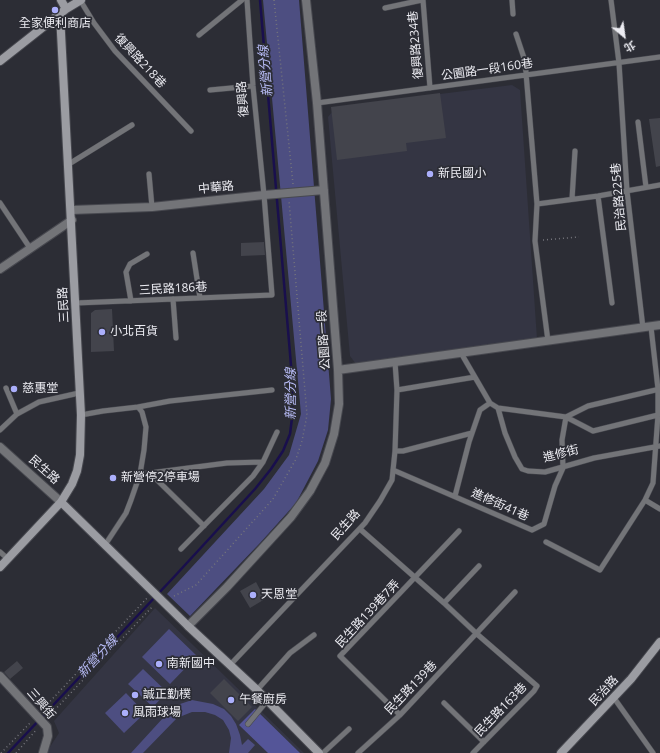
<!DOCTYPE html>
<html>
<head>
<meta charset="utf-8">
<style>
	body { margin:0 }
	#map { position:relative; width:660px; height:753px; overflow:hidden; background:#2c2d35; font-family:"Open Sans","Noto Sans TC",sans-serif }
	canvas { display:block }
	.north { position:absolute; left:604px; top:16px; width:40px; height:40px; -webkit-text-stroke:3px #2c2d35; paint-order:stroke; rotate:151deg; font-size:11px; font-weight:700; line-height:16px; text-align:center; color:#ececf2 }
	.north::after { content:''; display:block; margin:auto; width:14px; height:18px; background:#ececf2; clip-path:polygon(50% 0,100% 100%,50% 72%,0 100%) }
</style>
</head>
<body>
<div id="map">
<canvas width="660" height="753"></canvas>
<div class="north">北</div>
</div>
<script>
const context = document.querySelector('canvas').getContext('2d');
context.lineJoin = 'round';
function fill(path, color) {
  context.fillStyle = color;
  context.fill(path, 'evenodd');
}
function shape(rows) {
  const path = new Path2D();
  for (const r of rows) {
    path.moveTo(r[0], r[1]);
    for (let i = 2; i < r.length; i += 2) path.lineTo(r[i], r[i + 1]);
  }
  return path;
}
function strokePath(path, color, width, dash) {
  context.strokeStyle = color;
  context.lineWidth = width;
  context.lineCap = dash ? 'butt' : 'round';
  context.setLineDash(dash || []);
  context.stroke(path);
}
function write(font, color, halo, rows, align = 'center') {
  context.font = font + ' "Open Sans","Noto Sans TC",sans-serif';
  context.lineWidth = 3.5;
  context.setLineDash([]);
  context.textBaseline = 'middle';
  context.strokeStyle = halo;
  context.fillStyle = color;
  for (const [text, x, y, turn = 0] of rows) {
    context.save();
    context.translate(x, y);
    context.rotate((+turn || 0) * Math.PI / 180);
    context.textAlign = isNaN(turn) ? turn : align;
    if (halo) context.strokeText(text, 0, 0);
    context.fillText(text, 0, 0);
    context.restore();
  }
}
const built = shape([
	[512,85,520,90,537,339,356,364,350,356,328,117,336,107],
	[155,608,304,753,46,753,59,733,54,721]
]);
const green = shape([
	[263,0,299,0,331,399,328,430,318,461,296,503,260,543,190,616,167,594,264,489,289,455,301,414],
	[169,629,197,656,170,684,142,657],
	[143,669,167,692,153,707,128,684],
	[126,693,145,713,124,733,105,713],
	[192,700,213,704,224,709,231,716,236,724,240,735,242,745,248,739,255,745,248,753,229,753,231,738,229,730,223,720,215,715,205,712,192,712,177,718,143,753,131,753,174,706]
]);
const forest = shape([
	[255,709,300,753,268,753,239,725]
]);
const stream = shape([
	[8,753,173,578,255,489,271,469,283,451,290,434,293,410,292,377,260,0]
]);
const building = shape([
	[440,93,446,138,406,143,407,151,337,160,331,107],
	[660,118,660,166,656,167,649,119],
	[264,242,265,255,241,256,241,243],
	[112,309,114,351,91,352,91,313,95,310],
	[256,582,265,599,250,608,240,591],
	[17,661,23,668,10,679,4,672],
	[224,679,252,707,238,721,210,693]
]);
const path = shape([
	[274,0,293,184],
	[543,240,579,237],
	[174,596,196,585,273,499,296,459,302,441,307,415,289,201],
	[42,710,148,597],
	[49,716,153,606],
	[1,753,31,722],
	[16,753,37,729]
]);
const lane = shape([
	[80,0,94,23,115,51,191,131],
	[423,0,430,88],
	[512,0,513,14],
	[611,0,619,63,627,191,643,328],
	[385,8,422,0],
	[516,34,525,61,537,204,535,241,548,341],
	[199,35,242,0],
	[210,90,253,86],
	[317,103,660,57],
	[638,122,646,187],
	[69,164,132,125],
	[149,174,152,207],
	[598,196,612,303],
	[572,199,575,151],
	[0,203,30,248],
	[537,204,598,196,660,185],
	[193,253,200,298],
	[173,299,176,338],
	[131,301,126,272,130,264,147,254],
	[76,303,272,295,264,195,253,86,247,0],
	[461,353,490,403,498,408,566,417,588,406,660,389],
	[6,388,17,414],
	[397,390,475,377],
	[138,407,170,401,272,390],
	[498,408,505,433,515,457,522,469,528,471,545,472,594,458,660,446],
	[81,415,103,411,138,407,142,412,146,427,144,450,140,474,131,500,126,513,105,545],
	[0,430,17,414,39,402,79,393],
	[395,451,403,451,472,433],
	[393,470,532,530,544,524,555,486,563,468,562,440,566,417,593,431,658,415],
	[150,473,227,463,263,462],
	[140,474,150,473,204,526],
	[455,496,469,442,480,410,490,403],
	[645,500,660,509],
	[360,529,444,603,477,634,537,686,534,691,473,753],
	[546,542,600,570,645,500,653,483,658,415,658,389,651,327],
	[181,549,253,476,263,462,277,432],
	[0,552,8,559],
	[444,603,479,566],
	[230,665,365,523,380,501,392,480,395,451,397,390,395,362],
	[257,690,290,653,314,635],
	[614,698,653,753],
	[444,703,484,742],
	[400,715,340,656,459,531],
	[248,724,267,701],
	[323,753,349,729],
	[358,753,400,715,515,592]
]);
const street = shape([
	[71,210,152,207,264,195,324,190],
	[0,269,72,220],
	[338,370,660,325],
	[0,447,61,502],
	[188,626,227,587,291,517,310,491,325,463,334,434,339,404,338,370,317,103,306,0],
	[0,676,47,727,48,736,43,753]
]);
const secondary = shape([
	[61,0,66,9],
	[0,61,66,9,81,0],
	[61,502,188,626,257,690,319,753],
	[0,567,61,502,72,484,77,471,80,455,81,415,60,14],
	[561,753,631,679,660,642]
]);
const markers = [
	[55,10,4,"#abaffb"],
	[430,174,4,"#abaffb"],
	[102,332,4,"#abaffb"],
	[14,389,4,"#abaffb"],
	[113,478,4,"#abaffb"],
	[253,595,4,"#abaffb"],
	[159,664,4,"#abaffb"],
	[135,695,4,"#abaffb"],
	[231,700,4,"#abaffb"],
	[125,713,4,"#abaffb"]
];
const poiNames = [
	["全家便利商店",55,24,"center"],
	["新民國小",438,174],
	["小北百貨",110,332],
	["慈惠堂",22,389],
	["新營停2停車場",121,478],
	["天恩堂",261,595],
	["南新國中",167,664],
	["誠正勤樸",143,695],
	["午餐廚房",239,700],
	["風雨球場",133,713]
];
const streetNames = [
	["復興路234巷",416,45,-95],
	["復興路218巷",140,61,47],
	["公園路一段160巷",487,70,-8],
	["復興路",243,99,-95],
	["中華路",216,188,-6],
	["民治路225巷",619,197,-95],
	["三民路186巷",173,289,-3],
	["三民路",64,305,-93],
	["公園路一段",324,340,-94],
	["進修街",561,454,-14],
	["民生路",44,470,42],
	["進修街41巷",500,505,24],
	["民生路",346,525,-48],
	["民生路139巷7弄",368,614,-47],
	["民生路139巷",411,688,-46],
	["民治路",604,691,-47],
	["三興街",41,704,49],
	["民生路163巷",501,710,-46]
];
const waterNames = [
	["新營分線",266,71,-95],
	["新營分線",291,394,-90],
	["新營分線",98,657,-47]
];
fill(built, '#343543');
fill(green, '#4d4e81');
fill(forest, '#545598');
strokePath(stream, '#190f4d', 2.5);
fill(building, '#43444c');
strokePath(lane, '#47484f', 6);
strokePath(street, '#47484f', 10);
strokePath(secondary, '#47484f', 10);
strokePath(path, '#75757c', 1.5, [1, 3]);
strokePath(lane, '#737478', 5);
strokePath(street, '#737478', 8);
strokePath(secondary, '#9b9ca2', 8);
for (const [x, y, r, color] of markers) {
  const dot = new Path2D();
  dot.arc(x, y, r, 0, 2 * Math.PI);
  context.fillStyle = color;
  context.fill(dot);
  strokePath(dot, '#2c2d35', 1.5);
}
write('12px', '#ececf2', '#2c2d35', poiNames, 'left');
write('12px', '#ececf2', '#2c2d35', streetNames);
write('italic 13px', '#b7bbf5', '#2c2d35', waterNames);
</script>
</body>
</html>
